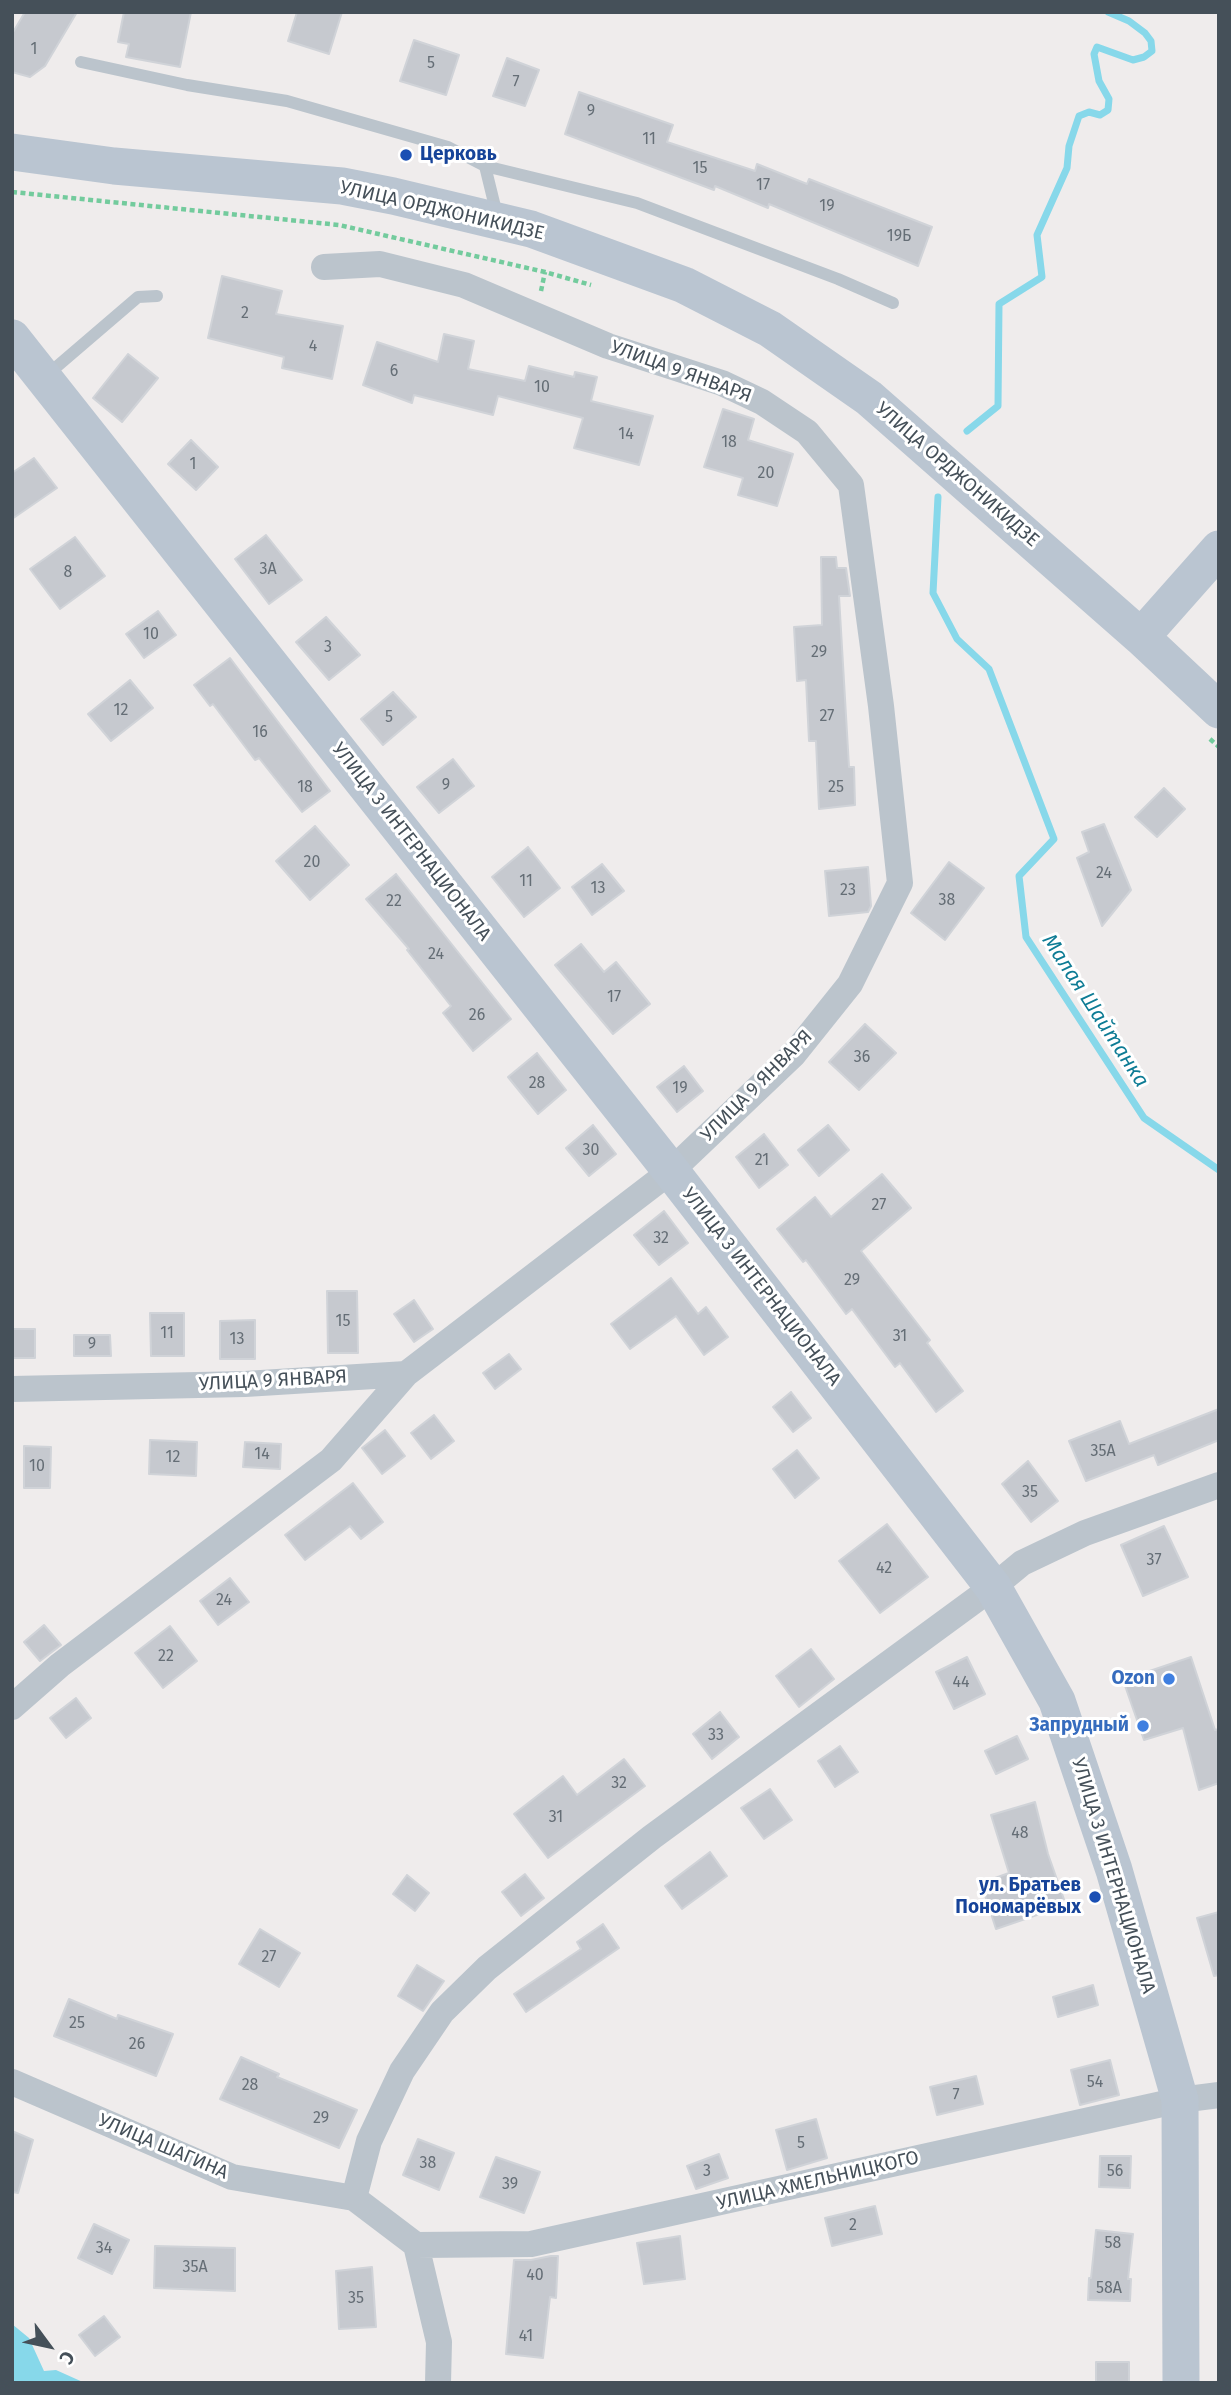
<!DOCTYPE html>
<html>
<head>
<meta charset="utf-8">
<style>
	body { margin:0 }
	#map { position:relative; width:1231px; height:2395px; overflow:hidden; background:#efecec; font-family:"Fira Sans",sans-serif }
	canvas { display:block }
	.frame { position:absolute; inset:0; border:14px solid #455059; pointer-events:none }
	.north { position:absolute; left:14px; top:2311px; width:70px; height:70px; -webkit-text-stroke:5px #fff; paint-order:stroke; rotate:123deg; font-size:19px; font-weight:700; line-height:28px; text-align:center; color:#455059 }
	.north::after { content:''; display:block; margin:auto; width:24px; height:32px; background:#455059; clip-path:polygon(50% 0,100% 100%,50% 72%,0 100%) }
</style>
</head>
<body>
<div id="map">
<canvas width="1231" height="2395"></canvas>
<div class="frame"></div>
<div class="north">С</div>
</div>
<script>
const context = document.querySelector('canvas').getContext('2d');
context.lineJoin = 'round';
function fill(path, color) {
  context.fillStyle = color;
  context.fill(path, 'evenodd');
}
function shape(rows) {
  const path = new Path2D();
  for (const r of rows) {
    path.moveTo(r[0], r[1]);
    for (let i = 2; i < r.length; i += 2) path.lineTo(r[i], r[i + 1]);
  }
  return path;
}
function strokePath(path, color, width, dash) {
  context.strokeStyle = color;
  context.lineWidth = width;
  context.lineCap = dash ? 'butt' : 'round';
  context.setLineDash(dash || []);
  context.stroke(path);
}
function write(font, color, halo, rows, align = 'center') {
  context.font = font + ' "Fira Sans",sans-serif';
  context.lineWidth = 6;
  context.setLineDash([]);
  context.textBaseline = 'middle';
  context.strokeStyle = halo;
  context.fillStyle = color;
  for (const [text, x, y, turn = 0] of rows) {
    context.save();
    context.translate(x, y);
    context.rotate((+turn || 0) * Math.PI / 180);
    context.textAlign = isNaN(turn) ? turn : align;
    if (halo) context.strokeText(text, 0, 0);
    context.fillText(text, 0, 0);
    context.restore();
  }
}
const water = shape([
	[12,2324,29,2338,44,2371,56,2370,85,2383,12,2383]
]);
const stream = shape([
	[967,431,998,406,999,304,1042,277,1037,235,1067,168,1069,146,1079,116,1089,112,1100,115,1108,110,1109,99,1099,81,1094,54,1097,47,1133,60,1144,57,1152,51,1151,41,1145,33,1129,21,1108,12],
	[938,497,933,593,957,639,989,669,1054,839,1019,876,1026,937,1144,1118,1219,1170]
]);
const building = shape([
	[25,12,77,12,45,66,30,77,12,72,12,34,25,12],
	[124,12,191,12,180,67,126,57,129,44,118,42,124,12],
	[297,12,342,12,329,54,288,41,297,12],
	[414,40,459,55,446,95,400,81,414,40],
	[507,58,539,70,525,106,493,96,507,58],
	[579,92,673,125,667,142,755,171,757,164,807,184,809,179,932,227,918,266,769,204,768,208,715,186,714,190,565,134,579,92],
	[222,276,282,291,276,314,343,326,332,379,282,368,284,357,208,338,222,276],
	[444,334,474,341,468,369,525,381,529,366,574,377,575,372,597,377,591,401,653,416,639,465,574,448,583,418,498,396,493,415,414,395,412,403,363,385,377,342,438,362,444,334],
	[128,354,158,378,122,422,93,398,128,354],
	[723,409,754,419,748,440,793,454,777,506,738,495,743,478,704,467,723,409],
	[191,440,218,467,196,490,168,464,191,440],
	[34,458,57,488,12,519,12,473,34,458],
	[266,535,302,580,269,604,235,559,266,535],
	[75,537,105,576,60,609,30,569,75,537],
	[821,557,836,557,837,568,846,568,850,596,839,596,849,767,854,767,855,805,819,809,816,741,809,741,806,680,797,681,794,627,822,625,821,557],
	[158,611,176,635,144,658,126,634,158,611],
	[326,617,360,655,329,680,296,642,326,617],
	[230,658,330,791,302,812,259,758,255,760,213,704,210,706,194,685,230,658],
	[130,680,153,708,111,741,88,714,130,680],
	[393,692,416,717,383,745,361,719,393,692],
	[453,759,474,786,439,813,417,787,453,759],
	[1164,788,1185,809,1157,837,1135,817,1164,788],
	[1104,824,1131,890,1102,926,1077,858,1089,852,1082,832,1104,824],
	[315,826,349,865,310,900,276,861,315,826],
	[528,847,560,888,524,917,492,877,528,847],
	[949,862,984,888,945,940,911,913,949,862],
	[602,864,624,891,592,915,572,887,602,864],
	[868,867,871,906,868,912,829,916,825,871,868,867],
	[396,874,511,1019,473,1051,443,1013,451,1006,407,950,409,949,366,899,396,874],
	[581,944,604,972,616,962,650,1004,613,1034,555,965,581,944],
	[865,1024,896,1053,859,1090,829,1062,865,1024],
	[537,1053,566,1090,538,1114,508,1077,537,1053],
	[684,1066,703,1091,677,1112,657,1087,684,1066],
	[593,1125,616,1154,589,1176,566,1148,593,1125],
	[828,1125,849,1150,819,1176,798,1150,828,1125],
	[764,1134,788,1165,759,1188,736,1157,764,1134],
	[882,1174,911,1208,861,1251,930,1340,927,1343,963,1391,936,1412,900,1363,895,1367,852,1309,846,1314,806,1260,803,1262,777,1229,815,1197,831,1217,882,1174],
	[664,1211,688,1243,659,1265,634,1235,664,1211],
	[671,1278,698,1314,706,1307,728,1337,704,1355,676,1316,630,1349,611,1324,671,1278],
	[327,1291,357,1291,358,1353,328,1353,327,1291],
	[414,1300,433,1329,414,1342,394,1314,414,1300],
	[150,1313,184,1313,184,1356,151,1356,150,1313],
	[255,1320,255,1359,220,1359,220,1321,255,1320],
	[12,1329,35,1329,35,1358,12,1358,12,1329],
	[74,1335,110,1335,111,1356,74,1356,74,1335],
	[509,1354,521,1369,495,1389,483,1373,509,1354],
	[791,1392,811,1418,793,1432,773,1407,791,1392],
	[1219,1409,1219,1440,1158,1465,1154,1455,1086,1481,1069,1441,1120,1421,1129,1444,1219,1409],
	[434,1415,454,1441,431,1459,411,1433,434,1415],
	[385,1430,405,1456,382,1474,362,1448,385,1430],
	[150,1440,197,1442,196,1476,149,1474,150,1440],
	[245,1442,281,1444,280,1469,243,1467,245,1442],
	[24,1446,51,1447,50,1488,24,1488,24,1446],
	[797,1450,819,1478,795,1498,773,1469,797,1450],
	[1028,1461,1058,1501,1031,1522,1002,1484,1028,1461],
	[353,1483,383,1522,361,1539,350,1526,305,1560,285,1535,353,1483],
	[887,1524,928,1577,880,1613,839,1561,887,1524],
	[1164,1526,1188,1577,1143,1596,1121,1545,1164,1526],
	[230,1578,249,1602,218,1625,200,1601,230,1578],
	[44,1625,61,1645,40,1661,24,1642,44,1625],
	[170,1626,197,1661,163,1688,135,1653,170,1626],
	[811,1649,834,1679,799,1707,776,1676,811,1649],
	[967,1657,985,1694,954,1709,936,1672,967,1657],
	[1191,1657,1215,1730,1219,1729,1219,1783,1199,1790,1183,1728,1144,1740,1123,1680,1191,1657],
	[76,1698,91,1718,66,1738,50,1718,76,1698],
	[720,1712,739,1737,712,1759,693,1734,720,1712],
	[1017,1736,1028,1759,996,1774,985,1751,1017,1736],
	[840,1746,858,1772,835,1787,818,1761,840,1746],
	[624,1759,645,1786,548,1858,514,1814,563,1776,577,1795,624,1759],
	[770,1789,792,1820,764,1839,741,1808,770,1789],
	[1035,1802,1048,1854,1066,1905,996,1929,981,1883,1009,1873,991,1815,1035,1802],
	[710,1852,727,1876,682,1909,665,1886,710,1852],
	[525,1874,544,1898,521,1916,502,1892,525,1874],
	[407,1875,429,1893,415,1911,393,1894,407,1875],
	[1219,1912,1219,1975,1214,1976,1197,1918,1219,1912],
	[603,1924,619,1948,526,2012,514,1994,581,1949,577,1942,603,1924],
	[260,1929,300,1953,279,1987,239,1964,260,1929],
	[417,1965,444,1981,423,2011,398,1996,417,1965],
	[1093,1985,1098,2005,1058,2017,1053,1997,1093,1985],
	[69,1999,117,2019,118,2015,173,2034,156,2076,54,2036,69,1999],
	[241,2057,279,2074,277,2077,357,2110,339,2148,220,2099,241,2057],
	[1110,2060,1119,2095,1080,2105,1071,2070,1110,2060],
	[976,2076,983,2104,937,2115,930,2087,976,2076],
	[816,2119,827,2158,787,2170,776,2130,816,2119],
	[12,2131,33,2140,18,2193,12,2192,12,2131],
	[418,2139,454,2153,439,2190,403,2175,418,2139],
	[719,2154,728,2178,696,2189,687,2166,719,2154],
	[1100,2156,1131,2156,1130,2188,1099,2187,1100,2156],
	[496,2157,540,2172,524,2213,480,2197,496,2157],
	[875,2206,882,2234,832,2246,825,2218,875,2206],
	[94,2224,129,2240,112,2274,78,2258,94,2224],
	[1096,2230,1133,2234,1128,2279,1131,2279,1130,2301,1088,2300,1089,2278,1091,2278,1096,2230],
	[680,2236,685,2279,644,2284,637,2243,680,2236],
	[155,2246,235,2248,235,2291,154,2288,155,2246],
	[551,2256,558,2256,556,2298,550,2297,543,2358,506,2354,514,2260,531,2260,551,2256],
	[372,2267,376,2327,339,2329,336,2271,372,2267],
	[104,2316,120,2337,95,2356,79,2335,104,2316],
	[1096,2362,1129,2362,1129,2383,1096,2383,1096,2362]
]);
const path = shape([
	[12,192,339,225,545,272,591,285],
	[541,291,545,272],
	[1210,739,1219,747]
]);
const lane = shape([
	[81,62,187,85,287,101,448,147,485,166,497,215],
	[485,166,637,203,838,279,893,303],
	[47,375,138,297,157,296]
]);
const street = shape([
	[12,1389,245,1384,406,1374,671,1171,794,1054,850,984,900,883,881,706,851,485,807,432,762,402,722,383,608,346,464,285,380,264,324,267],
	[12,1707,60,1665,331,1460,406,1374],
	[12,2082,232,2177,354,2198,416,2245,439,2342,438,2383],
	[354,2198,369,2141,402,2071,442,2012,487,1968,652,1837,993,1587,1022,1563,1085,1533,1219,1485],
	[416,2245,531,2244,1180,2100,1219,2095]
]);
const secondary = shape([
	[12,152,114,166,342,186,393,196,531,229,684,285,770,329,869,398,1141,637,1219,710],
	[12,338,671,1171,993,1587,1057,1701,1114,1870,1180,2100,1181,2383],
	[1141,637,1219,549]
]);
const markers = [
	[406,155,7,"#1a4fb4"],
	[1169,1679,7,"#3f7fe0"],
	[1143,1726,7,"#3f7fe0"],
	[1095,1897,7,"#1a4fb4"]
];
const numberNames = [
	["1",34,50],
	["5",431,64],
	["7",516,83],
	["9",591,112],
	["11",649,140],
	["15",700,169],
	["17",763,186],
	["19",827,207],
	["19Б",899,237],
	["2",245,314],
	["4",313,347],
	["6",394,372],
	["10",542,388],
	["14",626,435],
	["18",729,443],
	["1",193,465],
	["20",766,474],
	["3А",268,570],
	["8",68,573],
	["10",151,635],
	["3",328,648],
	["29",819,653],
	["12",121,711],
	["27",827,717],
	["5",389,718],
	["16",260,733],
	["9",446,786],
	["18",305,788],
	["25",836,788],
	["20",312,863],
	["24",1104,874],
	["11",526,882],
	["13",598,889],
	["23",848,891],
	["38",947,901],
	["22",394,902],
	["24",436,955],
	["17",614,998],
	["26",477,1016],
	["36",862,1058],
	["28",537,1084],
	["19",680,1089],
	["30",591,1151],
	["21",762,1161],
	["27",879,1206],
	["32",661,1239],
	["29",852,1281],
	["15",343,1322],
	["11",167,1334],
	["31",900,1337],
	["13",237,1340],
	["9",92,1345],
	["35А",1103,1452],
	["14",262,1455],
	["12",173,1458],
	["10",37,1467],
	["35",1030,1493],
	["37",1154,1561],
	["42",884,1569],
	["24",224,1601],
	["22",166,1657],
	["44",961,1683],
	["33",716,1736],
	["32",619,1784],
	["31",556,1818],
	["48",1020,1834],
	["27",269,1958],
	["25",77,2024],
	["26",137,2045],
	["54",1095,2083],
	["28",250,2086],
	["7",956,2096],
	["29",321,2119],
	["5",801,2144],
	["38",428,2164],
	["3",707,2172],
	["56",1115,2172],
	["39",510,2185],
	["2",853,2226],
	["58",1113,2244],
	["34",104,2249],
	["35А",195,2268],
	["40",535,2276],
	["58А",1109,2289],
	["35",356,2299],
	["41",526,2337]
];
const transitNames = [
	["Церковь",420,155],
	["ул. Братьев",1081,1886,"right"],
	["Пономарёвых",1081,1908,"right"]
];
const streetNames = [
	["УЛИЦА ОРДЖОНИКИДЗЕ",442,211,13],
	["УЛИЦА 9 ЯНВАРЯ",681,372,20],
	["УЛИЦА ОРДЖОНИКИДЗЕ",957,475,41],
	["УЛИЦА 3 ИНТЕРНАЦИОНАЛА",411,842,52],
	["УЛИЦА 9 ЯНВАРЯ",757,1086,-45],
	["УЛИЦА 3 ИНТЕРНАЦИОНАЛА",761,1287,52],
	["УЛИЦА 9 ЯНВАРЯ",273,1381,-3],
	["УЛИЦА 3 ИНТЕРНАЦИОНАЛА",1113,1876,73],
	["УЛИЦА ШАГИНА",163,2147,23],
	["УЛИЦА ХМЕЛЬНИЦКОГО",818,2181,-13]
];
const shopNames = [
	["Ozon",1155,1679],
	["Запрудный",1129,1726]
];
const waterNames = [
	["Малая Шайтанка",1095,1011,57]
];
fill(water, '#87d8ea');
strokePath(stream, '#87d8ea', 7);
fill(building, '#c6c9cf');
strokePath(building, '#d0d3d8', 2);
strokePath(path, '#73cb9d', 4.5, [5, 3.5]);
strokePath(lane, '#bbc4cc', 12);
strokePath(street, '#bbc4cc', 26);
strokePath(secondary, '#bac5d1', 37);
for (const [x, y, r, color] of markers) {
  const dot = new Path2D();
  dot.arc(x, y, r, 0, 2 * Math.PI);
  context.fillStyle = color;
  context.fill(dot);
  strokePath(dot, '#fff', 2.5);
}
write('16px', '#656e76', null, numberNames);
write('bold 19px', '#164399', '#fff', transitNames, 'left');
write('19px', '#455059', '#fff', streetNames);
write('bold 19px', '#366cbe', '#fff', shopNames, 'right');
write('italic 21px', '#0e7c95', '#fff', waterNames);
</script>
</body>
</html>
